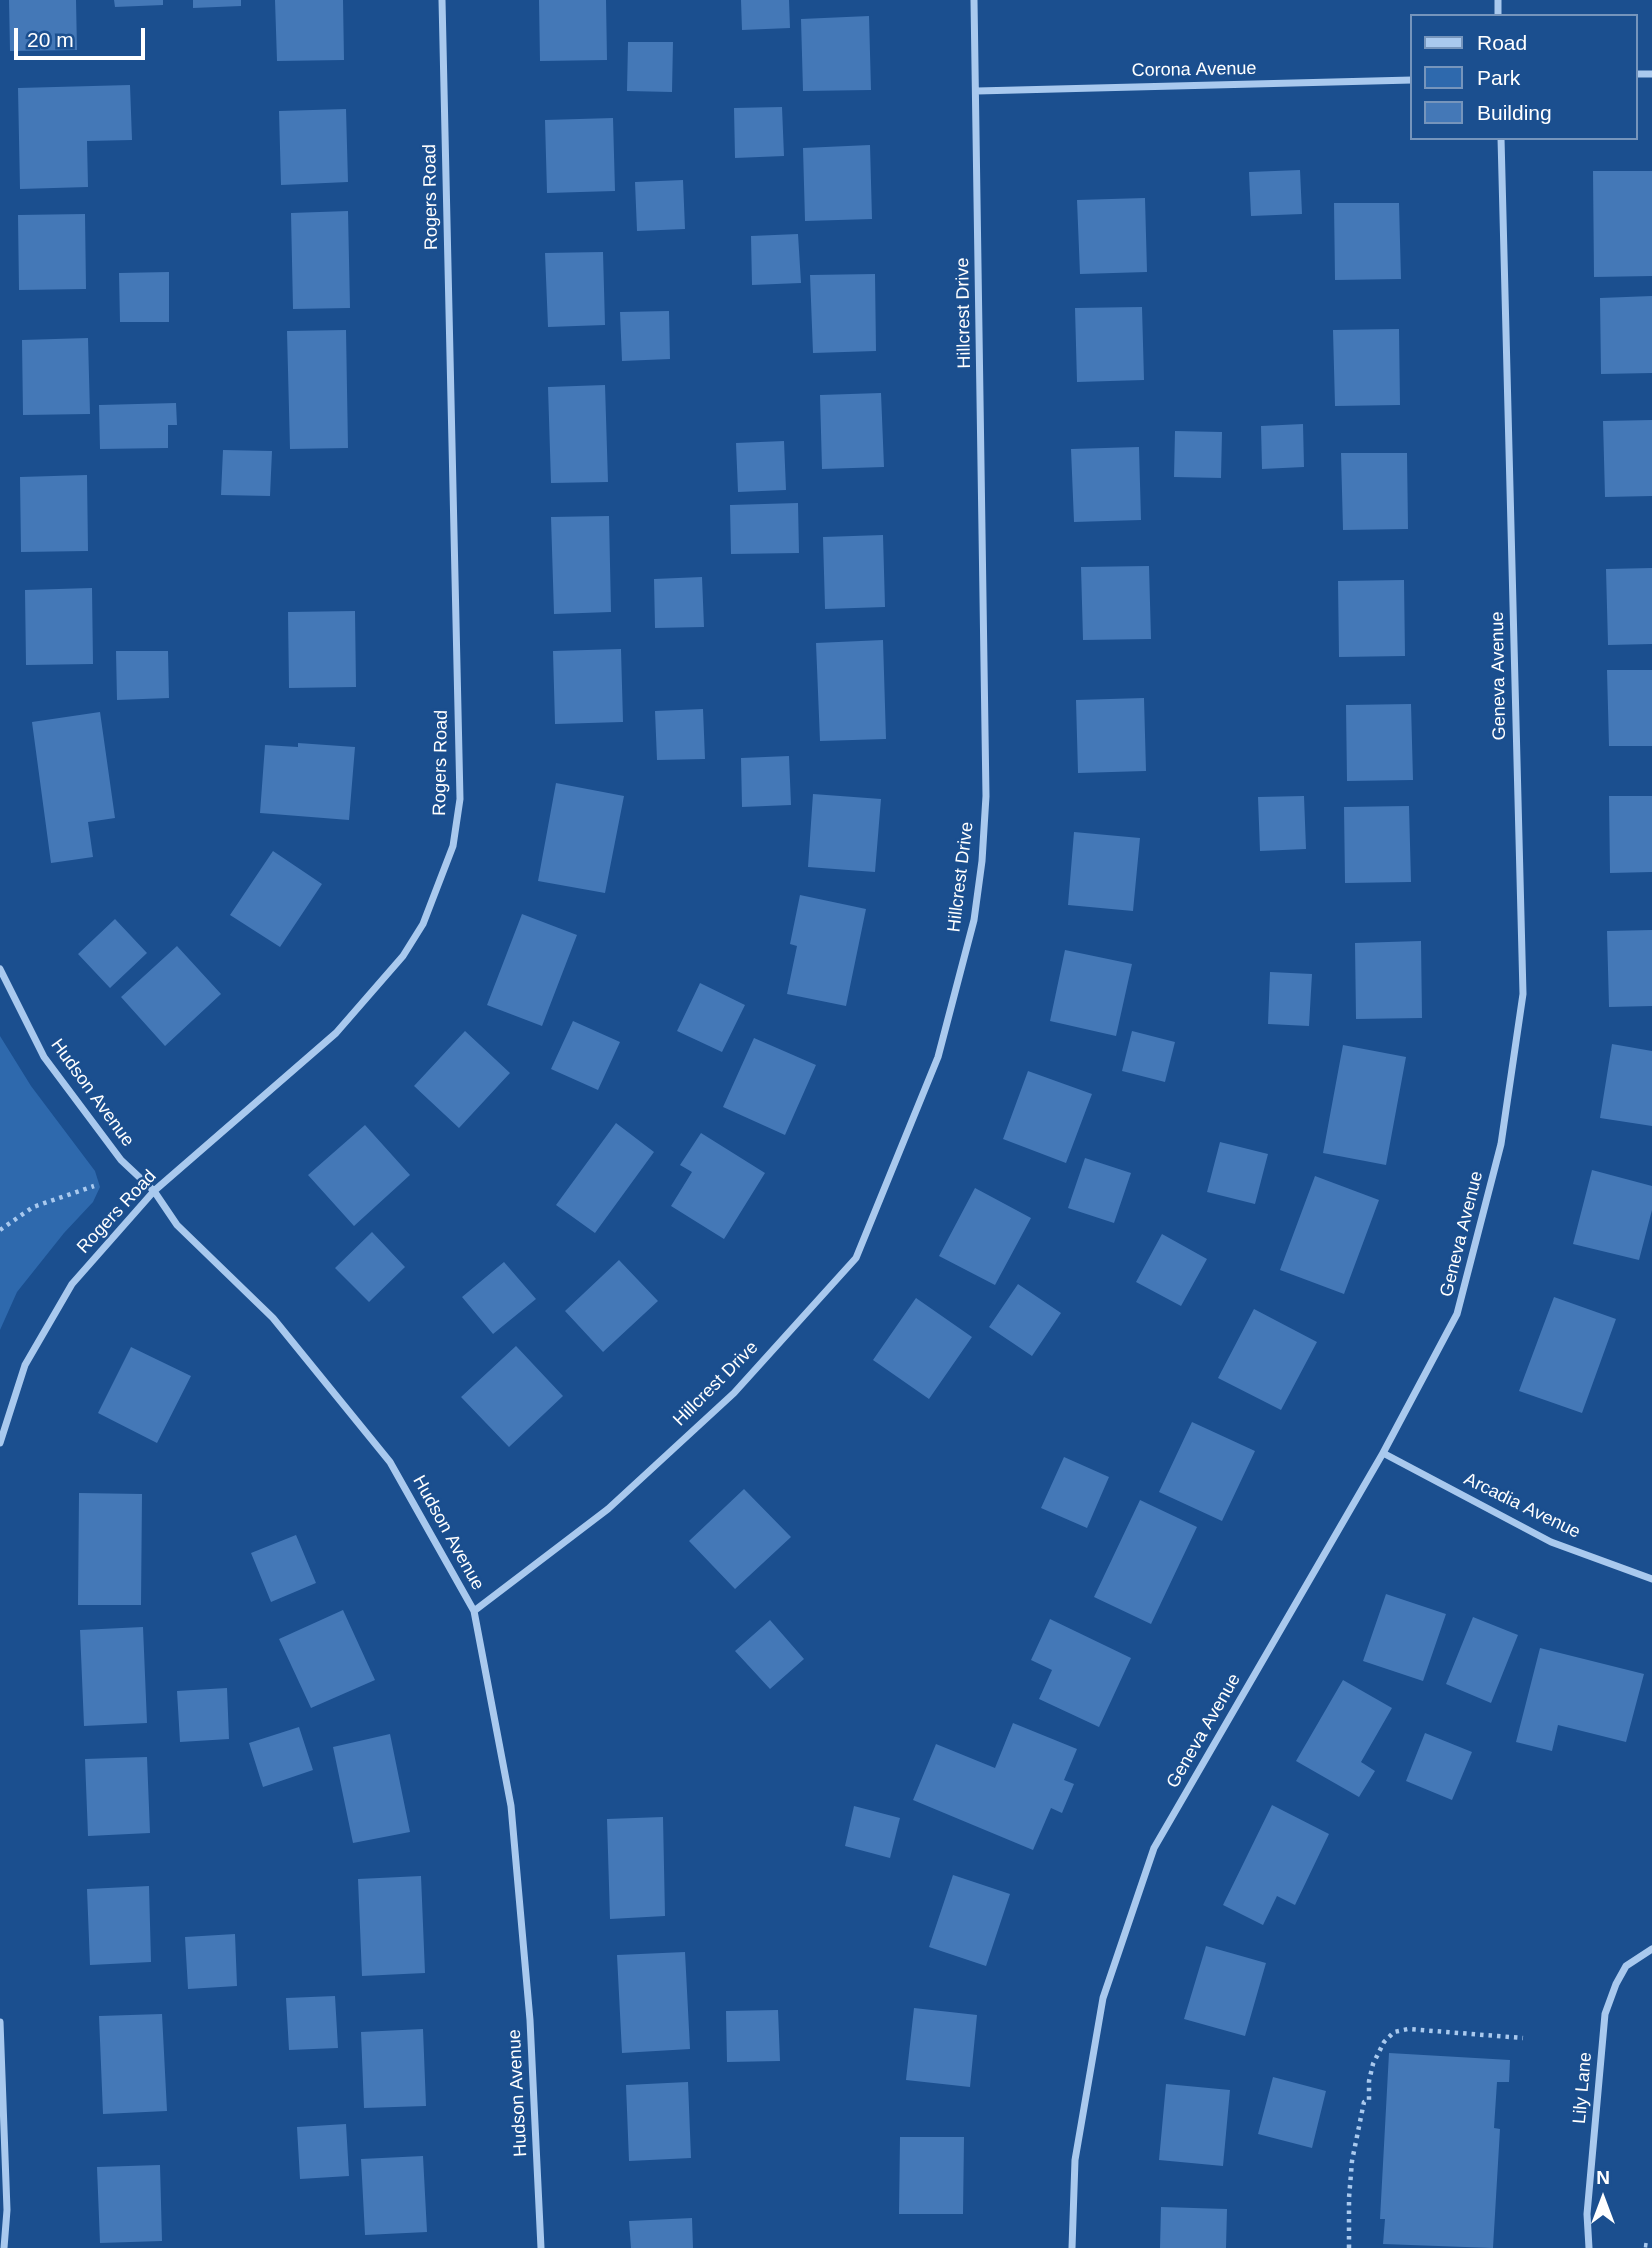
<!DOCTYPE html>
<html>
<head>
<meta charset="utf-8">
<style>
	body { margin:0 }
	#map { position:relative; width:1652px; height:2248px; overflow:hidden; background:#1b4f8f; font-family:Arial,sans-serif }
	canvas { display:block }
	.legend { position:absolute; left:1410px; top:14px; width:228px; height:126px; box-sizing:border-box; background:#1b4f8f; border:2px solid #7695bc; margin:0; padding:9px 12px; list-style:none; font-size:21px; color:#fff }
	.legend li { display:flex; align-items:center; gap:14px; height:35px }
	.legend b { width:35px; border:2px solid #7695bc }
	.north { position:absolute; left:1568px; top:2164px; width:70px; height:70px; -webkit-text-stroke:5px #1b4f8f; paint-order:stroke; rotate:0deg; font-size:19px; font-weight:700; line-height:28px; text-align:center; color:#fff }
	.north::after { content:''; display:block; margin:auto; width:24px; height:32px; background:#fff; clip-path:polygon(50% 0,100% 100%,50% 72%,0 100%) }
	.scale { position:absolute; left:14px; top:28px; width:131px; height:32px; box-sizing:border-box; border:4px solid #fff; border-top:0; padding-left:9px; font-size:21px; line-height:24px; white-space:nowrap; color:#fff; -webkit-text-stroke:5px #1b4f8f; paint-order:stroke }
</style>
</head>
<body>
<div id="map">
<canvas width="1652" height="2248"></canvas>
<ul class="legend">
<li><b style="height:9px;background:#a9c9ee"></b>Road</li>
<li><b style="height:19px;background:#2e69ad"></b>Park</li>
<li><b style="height:19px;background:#4478b7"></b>Building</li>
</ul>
<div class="north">N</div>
<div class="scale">20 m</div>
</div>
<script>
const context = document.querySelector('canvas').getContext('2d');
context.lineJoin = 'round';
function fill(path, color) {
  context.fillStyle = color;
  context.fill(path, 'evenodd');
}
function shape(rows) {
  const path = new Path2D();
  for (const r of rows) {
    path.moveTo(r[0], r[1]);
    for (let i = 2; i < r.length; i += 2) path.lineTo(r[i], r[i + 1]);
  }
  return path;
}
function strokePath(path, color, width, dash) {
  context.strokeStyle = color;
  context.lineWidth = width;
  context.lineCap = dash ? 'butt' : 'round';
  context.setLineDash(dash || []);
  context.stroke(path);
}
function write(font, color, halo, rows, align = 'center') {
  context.font = font + ' Arial,sans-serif';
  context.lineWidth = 5;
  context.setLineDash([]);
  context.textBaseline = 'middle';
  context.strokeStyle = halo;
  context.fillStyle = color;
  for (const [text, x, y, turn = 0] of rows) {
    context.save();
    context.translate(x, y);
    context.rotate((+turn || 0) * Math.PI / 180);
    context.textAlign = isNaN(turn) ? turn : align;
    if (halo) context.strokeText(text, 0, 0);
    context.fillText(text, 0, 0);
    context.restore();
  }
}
const green = shape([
	[0,1036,31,1086,95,1171,100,1187,93,1202,64,1233,17,1292,0,1330]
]);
const building = shape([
	[9,0,76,0,77,50,10,51],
	[114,0,163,0,163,5,115,7],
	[193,0,241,0,241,6,193,8],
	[275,0,343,0,344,60,277,61],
	[539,0,606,0,607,60,540,61],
	[741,0,789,0,790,28,742,30],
	[869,16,871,90,803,91,801,19],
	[628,42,673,42,672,92,627,91],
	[130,85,132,140,87,141,88,187,20,189,18,88],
	[782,107,784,156,735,158,734,108],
	[346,109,348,182,281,185,279,111],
	[613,118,615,191,547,193,545,120],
	[870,145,872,219,805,221,803,148],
	[1300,170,1302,214,1251,216,1249,172],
	[1593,171,1652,171,1652,276,1594,277],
	[683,180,685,229,637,231,635,182],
	[1145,198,1147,272,1080,274,1077,200],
	[1334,203,1399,203,1401,279,1335,280],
	[348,211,350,308,293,309,291,213],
	[85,214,86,289,19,290,18,215],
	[798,234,801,283,752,285,751,236],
	[603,252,605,325,548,327,545,253],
	[169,272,169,322,120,322,119,273],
	[875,274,876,351,813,353,810,275],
	[1652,296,1652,373,1601,374,1600,298],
	[1142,307,1144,380,1077,382,1075,308],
	[669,311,670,359,622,361,620,312],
	[1399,329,1400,405,1335,406,1333,330],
	[346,330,348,448,290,449,287,331],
	[88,338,90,414,23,415,22,340],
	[605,385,608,482,551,483,548,387],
	[881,393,884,467,822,469,820,395],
	[176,403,177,425,168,425,168,448,100,449,99,405],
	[1652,420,1652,496,1605,497,1603,421],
	[1303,424,1304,467,1262,469,1261,426],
	[1175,431,1222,432,1221,478,1174,477],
	[784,441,786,490,738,492,736,443],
	[1139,447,1141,520,1074,522,1071,449],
	[223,450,272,451,270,496,221,495],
	[1341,453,1407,453,1408,529,1343,530],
	[87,475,88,551,21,552,20,477],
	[798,503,799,553,731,554,730,505],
	[609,516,611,612,554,614,551,517],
	[883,535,885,607,825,609,823,537],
	[1149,566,1151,639,1083,640,1081,567],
	[1652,568,1652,644,1608,645,1606,569],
	[702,577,704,627,655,628,654,579],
	[1404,580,1405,656,1339,657,1338,581],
	[92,588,93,664,26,665,25,590],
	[355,611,356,687,289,688,288,612],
	[883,640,886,739,820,741,816,643],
	[621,649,623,722,555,724,553,651],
	[116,651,168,651,169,698,117,700],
	[1607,670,1652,670,1652,746,1609,746],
	[1144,698,1146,771,1078,773,1076,700],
	[1411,704,1413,780,1347,781,1346,705],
	[703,709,705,759,657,760,655,711],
	[100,712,115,818,88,822,93,857,51,863,32,722],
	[298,743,355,747,349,820,260,813,265,745,298,747],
	[789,756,791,805,742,807,741,758],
	[556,783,624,796,605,893,538,881],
	[813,794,881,799,875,872,808,867],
	[1304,796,1306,849,1260,851,1258,797],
	[1609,796,1652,796,1652,872,1610,873],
	[1409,806,1411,882,1345,883,1344,807],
	[1074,832,1140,838,1133,911,1068,905],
	[273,851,322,884,280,947,230,915],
	[800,895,866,909,846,1006,787,994,797,946,790,944],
	[522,914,577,935,542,1026,487,1005],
	[115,919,147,953,110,988,78,954],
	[1652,930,1652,1006,1609,1007,1607,931],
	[1421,941,1422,1018,1356,1019,1355,943],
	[177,946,221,994,165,1046,121,997],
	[1065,950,1132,964,1116,1036,1050,1021],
	[1270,972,1312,974,1309,1026,1268,1024],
	[700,983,745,1005,722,1052,677,1031],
	[573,1021,620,1042,598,1090,551,1069],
	[465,1031,510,1073,459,1128,414,1086],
	[1132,1031,1175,1042,1165,1082,1122,1071],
	[754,1038,816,1065,785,1135,723,1107],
	[1612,1044,1652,1051,1652,1126,1600,1118],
	[1343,1045,1406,1057,1386,1165,1323,1153],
	[1028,1071,1092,1094,1066,1163,1003,1139],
	[616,1123,654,1152,595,1233,556,1205],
	[365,1125,410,1175,354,1226,308,1175],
	[701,1133,765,1173,724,1239,671,1206,692,1172,680,1165],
	[1220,1142,1268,1154,1255,1204,1207,1192],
	[1085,1158,1131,1173,1114,1223,1068,1208],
	[1592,1170,1652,1186,1652,1210,1639,1260,1573,1244],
	[1315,1176,1379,1200,1344,1294,1280,1270],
	[975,1188,1031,1218,995,1285,939,1256],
	[372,1232,405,1267,369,1302,335,1268],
	[1162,1234,1207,1259,1181,1306,1136,1282],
	[619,1260,658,1301,603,1352,565,1311],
	[504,1262,536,1299,493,1334,462,1297],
	[1018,1284,1061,1313,1032,1356,989,1327],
	[1554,1297,1616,1319,1582,1413,1519,1391],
	[916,1298,972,1337,929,1399,873,1360],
	[1254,1309,1317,1342,1281,1410,1218,1378],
	[516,1346,563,1396,509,1447,461,1397],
	[131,1347,191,1376,157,1443,98,1413],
	[1192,1422,1255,1451,1222,1521,1159,1492],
	[1064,1457,1109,1477,1087,1528,1041,1508],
	[744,1489,791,1537,735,1589,689,1541],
	[79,1493,142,1494,141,1605,78,1605],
	[1140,1500,1197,1527,1151,1624,1094,1597],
	[296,1535,316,1583,271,1602,251,1553],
	[1386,1594,1446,1614,1423,1681,1363,1661],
	[343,1610,375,1680,311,1708,279,1639],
	[1473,1617,1518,1635,1491,1703,1446,1684],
	[1050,1619,1131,1658,1099,1727,1039,1699,1052,1670,1031,1660],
	[770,1620,804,1659,770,1689,735,1651],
	[143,1627,147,1723,84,1726,80,1630],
	[1540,1648,1644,1674,1626,1742,1558,1725,1552,1751,1516,1742],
	[1343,1680,1392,1708,1361,1762,1375,1771,1359,1797,1296,1761],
	[227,1688,229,1739,180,1742,177,1691],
	[1013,1723,1077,1749,1064,1780,1074,1784,1062,1813,1051,1808,1033,1850,913,1800,936,1744,995,1768],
	[299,1727,313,1770,263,1787,249,1743],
	[1425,1733,1472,1752,1452,1800,1406,1781],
	[390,1734,410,1832,353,1843,333,1747],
	[147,1757,150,1833,88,1836,85,1759],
	[1272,1805,1329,1834,1295,1905,1277,1896,1263,1925,1223,1905],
	[854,1806,900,1818,890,1858,845,1846],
	[663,1817,665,1916,610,1919,607,1819],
	[953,1875,1010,1894,986,1966,929,1947],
	[421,1876,425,1973,362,1976,358,1879],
	[149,1886,151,1962,90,1965,87,1889],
	[235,1934,237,1986,188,1989,185,1937],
	[1206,1946,1266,1963,1245,2036,1184,2019],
	[685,1952,690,2049,622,2053,617,1955],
	[335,1996,338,2048,289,2050,286,1998],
	[914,2008,977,2015,970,2087,906,2080],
	[778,2010,780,2061,727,2062,726,2011],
	[162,2014,167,2111,103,2114,99,2016],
	[423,2029,426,2106,364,2108,361,2032],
	[1389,2053,1510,2060,1509,2082,1497,2082,1494,2128,1500,2129,1493,2248,1383,2244,1385,2219,1380,2219],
	[1273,2077,1326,2091,1312,2148,1258,2134],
	[688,2082,691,2158,629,2161,626,2085],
	[1166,2084,1230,2090,1223,2166,1159,2160],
	[346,2124,349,2176,300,2179,297,2127],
	[900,2137,964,2137,963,2214,899,2214],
	[423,2156,427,2232,365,2235,361,2159],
	[160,2165,162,2241,100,2243,97,2167],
	[1161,2207,1227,2209,1226,2248,1160,2248],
	[692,2218,693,2248,631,2248,629,2221]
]);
const path = shape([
	[0,1230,33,1207,94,1186],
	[1644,2245,1652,2246],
	[1349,2248,1349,2198,1352,2161,1364,2102,1369,2100,1369,2081,1373,2064,1384,2042,1394,2032,1408,2029,1523,2038]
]);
const street = shape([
	[1498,0,1498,16],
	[1636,74,1652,74],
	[977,91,1412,80],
	[0,969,44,1057,121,1160,154,1191,177,1225,273,1318,390,1462,474,1611,511,1806,530,2020,541,2248],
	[0,1443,25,1365,72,1284,154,1191,336,1033,403,956,423,924,453,846,460,799,442,0],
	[1383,1453,1551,1542,1652,1579],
	[474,1611,608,1509,734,1393,856,1258,938,1057,974,920,982,861,986,796,974,0],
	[0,2022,7,2210,4,2248],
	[1072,2248,1075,2160,1103,1998,1154,1848,1383,1453,1457,1314,1501,1144,1523,994,1501,138],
	[1589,2248,1587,2214,1605,2014,1616,1984,1626,1966,1652,1949]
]);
const streetNames = [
	["Corona Avenue",1194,70,-1],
	["Rogers Road",431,197,-91],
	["Hillcrest Drive",964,313,-91],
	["Geneva Avenue",1499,676,-91],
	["Rogers Road",441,763,-89],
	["Hillcrest Drive",961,877,-83],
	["Hudson Avenue",92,1093,54],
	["Rogers Road",117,1212,-47],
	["Geneva Avenue",1462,1234,-76],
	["Hillcrest Drive",716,1384,-45],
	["Arcadia Avenue",1522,1506,26],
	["Hudson Avenue",448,1533,61],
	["Geneva Avenue",1204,1731,-60],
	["Lily Lane",1583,2088,-85],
	["Hudson Avenue",518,2093,-93]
];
fill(green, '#2e69ad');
fill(building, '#4478b7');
strokePath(path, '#a9c9ee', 4.5, [3.5, 5]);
strokePath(street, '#a9c9ee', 7);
write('18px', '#fff', '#1b4f8f', streetNames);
</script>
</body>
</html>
